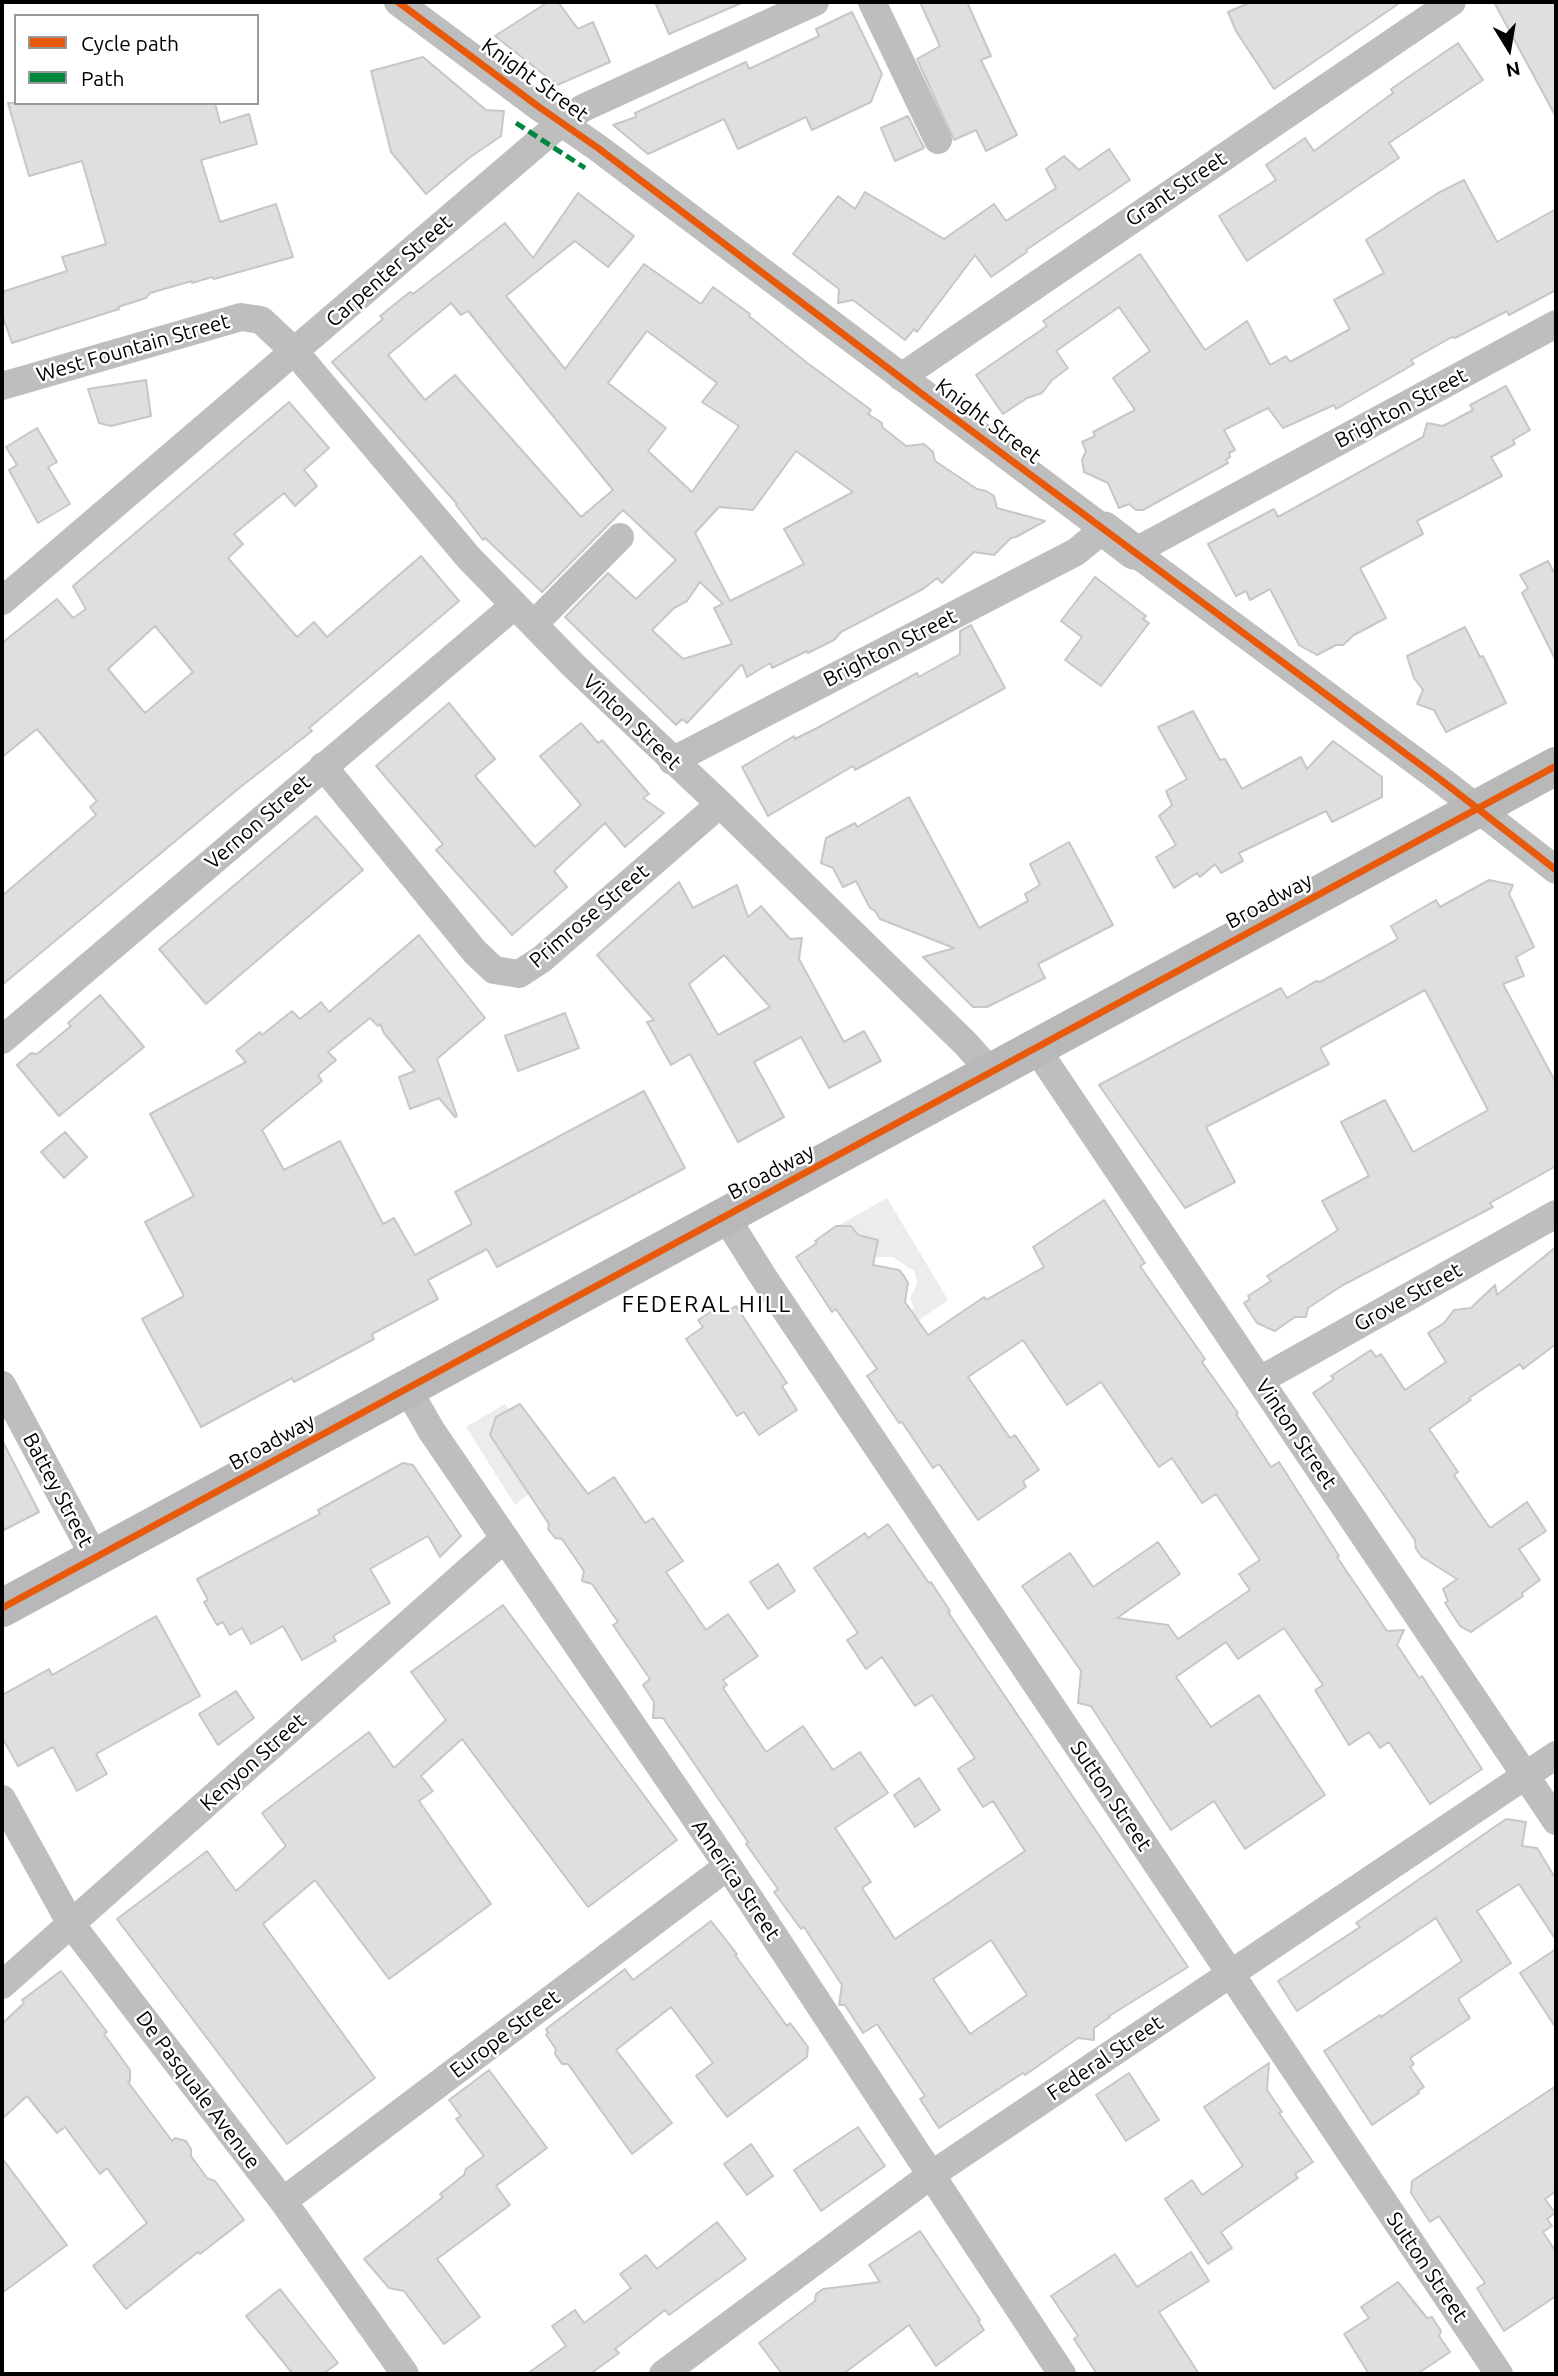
<!DOCTYPE html>
<html>
<head>
<meta charset="utf-8">
<style>
	body { margin:0 }
	#map { position:relative; width:1558px; height:2376px; overflow:hidden; background:#fff; font-family:Ubuntu,sans-serif }
	canvas { display:block }
	.frame { position:absolute; inset:0; border:4px solid #000; pointer-events:none }
	.legend { position:absolute; left:14px; top:14px; width:245px; height:91px; box-sizing:border-box; background:#fff; border:2px solid #999; margin:0; padding:9px 12px; list-style:none; font-size:21px; color:#000 }
	.legend li { display:flex; align-items:center; gap:14px; height:35px }
	.legend b { width:35px; border:2px solid #999 }
	.north { position:absolute; left:1474px; top:14px; width:70px; height:70px; -webkit-text-stroke:5px #fff; paint-order:stroke; rotate:169deg; font-size:19px; font-weight:700; line-height:28px; text-align:center; color:#000 }
	.north::after { content:''; display:block; margin:auto; width:24px; height:32px; background:#000; clip-path:polygon(50% 0,100% 100%,50% 72%,0 100%) }
</style>
</head>
<body>
<div id="map">
<canvas width="1558" height="2376"></canvas>
<div class="frame"></div>
<ul class="legend">
<li><b style="height:9px;background:#e8590c"></b>Cycle path</li>
<li><b style="height:9px;background:#00873e"></b>Path</li>
</ul>
<div class="north">N</div>
</div>
<script>
const context = document.querySelector('canvas').getContext('2d');
context.lineJoin = 'round';
function fill(path, color) {
  context.fillStyle = color;
  context.fill(path, 'evenodd');
}
function shape(rows) {
  const path = new Path2D();
  for (const r of rows) {
    path.moveTo(r[0], r[1]);
    for (let i = 2; i < r.length; i += 2) path.lineTo(r[i], r[i + 1]);
  }
  return path;
}
function strokePath(path, color, width, dash) {
  context.strokeStyle = color;
  context.lineWidth = width;
  context.lineCap = dash ? 'butt' : 'round';
  context.setLineDash(dash || []);
  context.stroke(path);
}
function write(font, color, halo, rows, align = 'center') {
  context.font = font + ' Ubuntu,sans-serif';
  context.lineWidth = 5;
  context.setLineDash([]);
  context.textBaseline = 'middle';
  context.strokeStyle = halo;
  context.fillStyle = color;
  for (const [text, x, y, turn = 0] of rows) {
    context.save();
    context.translate(x, y);
    context.rotate((+turn || 0) * Math.PI / 180);
    context.textAlign = isNaN(turn) ? turn : align;
    if (halo) context.strokeText(text, 0, 0);
    context.fillText(text, 0, 0);
    context.restore();
  }
}
const green = shape([
	[887,1198,948,1300,912,1325,906,1316,914,1308,910,1298,917,1284,915,1272,893,1257,878,1257,875,1255,877,1246,872,1238,863,1236,858,1239,853,1228,841,1226,830,1230],
	[505,1404,510,1410,496,1417,490,1435,529,1494,515,1505,466,1427]
]);
const building = shape([
	[548,2,558,2,578,29,593,22,610,62,557,85,495,36,548,2],
	[655,2,744,2,669,34,655,2],
	[920,2,967,2,991,56,981,60,1017,135,986,151,976,130,954,140,917,59,940,46,920,2],
	[1251,2,1401,2,1274,89,1236,31,1228,12,1251,2],
	[1494,2,1556,2,1556,117,1494,2],
	[852,12,882,74,871,102,812,130,806,117,738,149,724,119,648,154,613,125,636,117,635,113,746,62,749,69,819,36,816,29,852,12],
	[1458,43,1483,80,1389,143,1399,158,1247,261,1219,216,1276,180,1266,165,1305,138,1314,151,1393,93,1391,89,1458,43],
	[423,57,486,110,504,111,501,136,469,158,426,194,391,152,371,71,423,57],
	[8,103,215,103,220,123,249,114,257,144,201,160,220,222,276,204,293,257,214,279,212,277,192,283,192,281,150,293,146,298,118,307,119,309,12,343,2,314,2,292,67,271,62,257,106,244,82,161,29,176,8,103],
	[908,116,924,148,895,161,881,128,908,116],
	[1109,149,1130,180,1026,250,1027,252,991,277,975,255,917,332,914,329,905,340,853,300,838,303,839,289,793,254,838,196,855,209,865,192,944,239,994,204,1006,221,1056,188,1046,169,1064,156,1079,170,1109,149],
	[1464,180,1497,242,1556,209,1556,290,1509,315,1507,311,1455,338,1452,337,1411,360,1414,364,1336,409,1334,405,1283,428,1268,408,1224,430,1235,450,1229,453,1230,457,1226,460,1228,463,1143,510,1136,510,1129,504,1119,508,1108,483,1084,472,1082,460,1086,451,1082,442,1095,436,1093,432,1135,410,1113,378,1150,351,1119,307,1056,351,1068,368,1052,380,1042,393,1027,398,1003,414,976,375,1047,326,1043,321,1140,254,1205,350,1247,321,1270,365,1286,356,1290,362,1350,329,1334,300,1384,273,1366,240,1438,193,1464,180],
	[578,193,634,236,608,267,575,241,506,296,565,369,644,264,701,304,713,287,750,314,749,316,806,362,871,410,868,414,882,423,882,427,906,446,924,444,933,452,935,461,977,489,986,491,994,496,997,508,1045,521,1016,537,1011,538,994,555,974,552,942,583,937,578,923,589,841,632,834,640,808,653,807,651,772,668,770,663,747,677,742,664,687,723,682,719,676,725,565,617,608,573,636,599,676,560,623,510,542,592,485,538,483,540,456,505,457,504,332,362,383,319,380,316,410,292,413,294,505,223,533,258,578,193],
	[451,303,461,315,468,311,613,490,581,517,455,375,425,400,388,355,451,303],
	[647,331,717,383,702,402,739,426,692,492,648,451,666,428,608,383,647,331],
	[796,451,853,492,784,529,804,564,730,601,695,533,719,507,753,510,796,451],
	[700,582,723,604,714,608,732,644,683,659,652,630,674,608,687,601,700,582],
	[146,380,151,416,111,426,99,423,88,389,146,380],
	[1506,386,1530,430,1513,440,1515,444,1491,457,1502,476,1417,521,1423,534,1360,568,1386,618,1354,635,1343,645,1336,645,1317,655,1299,645,1270,589,1250,600,1246,591,1236,596,1208,544,1274,509,1278,517,1423,437,1427,423,1443,426,1473,410,1470,405,1506,386],
	[289,402,329,448,304,470,317,486,295,506,284,493,234,534,243,544,228,558,297,637,314,622,327,637,421,556,459,601,309,728,312,731,238,789,2,985,2,896,96,815,90,807,97,801,37,729,2,757,2,643,57,599,73,618,86,609,73,586,289,402],
	[155,626,193,672,145,713,108,669,155,626],
	[37,428,57,462,48,467,70,504,38,523,9,470,17,465,6,447,37,428],
	[1548,561,1556,576,1556,661,1522,593,1528,588,1520,575,1548,561],
	[1095,577,1146,616,1143,619,1149,623,1101,686,1065,660,1082,637,1061,621,1095,577],
	[971,625,1005,688,855,770,853,766,768,816,742,767,794,736,795,739,817,728,917,673,919,677,960,654,960,631,971,625],
	[1465,627,1480,657,1483,656,1506,703,1446,732,1434,710,1417,704,1423,690,1414,678,1407,656,1465,627],
	[449,703,495,759,475,776,535,847,581,805,540,756,581,723,598,743,602,740,649,794,643,798,664,813,625,847,605,823,554,871,567,887,512,935,436,850,443,844,376,766,449,703],
	[1193,711,1220,760,1225,759,1242,789,1301,757,1307,769,1333,741,1382,777,1382,797,1332,822,1326,811,1239,853,1243,861,1221,873,1215,864,1200,877,1197,873,1174,888,1156,857,1176,845,1159,816,1172,805,1166,791,1187,779,1158,727,1193,711],
	[909,797,979,928,1028,901,1025,894,1040,885,1030,864,1069,842,1113,925,1038,964,1045,978,987,1007,973,1007,923,957,954,948,880,919,875,911,870,908,856,881,843,887,833,868,821,863,826,838,855,823,857,827,909,797],
	[316,816,363,870,206,1004,159,949,316,816],
	[1489,880,1513,885,1509,894,1534,947,1516,957,1524,976,1503,984,1556,1083,1556,1166,1490,1203,1493,1207,1343,1285,1308,1308,1306,1317,1295,1317,1275,1331,1257,1323,1244,1303,1250,1299,1248,1296,1271,1281,1267,1276,1338,1230,1322,1201,1369,1176,1341,1122,1385,1100,1413,1152,1488,1110,1425,990,1320,1048,1329,1064,1206,1127,1235,1182,1185,1208,1099,1085,1281,988,1287,998,1316,981,1320,982,1398,939,1391,926,1436,900,1440,907,1489,880],
	[679,882,693,908,737,885,748,917,761,906,790,939,802,938,799,959,844,1042,864,1031,881,1061,829,1088,801,1037,754,1062,784,1117,738,1142,690,1054,671,1065,647,1022,654,1020,597,955,679,882],
	[724,955,770,1007,718,1035,689,984,724,955],
	[419,935,485,1018,437,1059,457,1116,455,1117,439,1098,410,1109,399,1077,415,1071,384,1033,380,1024,378,1026,370,1018,328,1052,336,1060,318,1075,322,1081,262,1130,284,1170,340,1141,383,1224,394,1218,415,1255,472,1224,455,1192,644,1091,685,1168,497,1267,487,1249,428,1280,438,1299,372,1334,374,1339,294,1382,292,1378,201,1427,142,1319,184,1296,145,1222,194,1196,150,1114,246,1062,236,1051,260,1032,262,1035,292,1011,300,1019,321,1002,329,1012,419,935],
	[100,995,144,1047,59,1116,17,1065,31,1053,37,1054,71,1026,68,1023,100,995],
	[565,1013,579,1048,518,1071,505,1036,565,1013],
	[65,1132,87,1157,64,1178,41,1152,65,1132],
	[1104,1200,1145,1263,1140,1266,1205,1359,1202,1362,1238,1413,1236,1414,1271,1467,1279,1462,1339,1556,1337,1557,1387,1631,1404,1630,1397,1645,1419,1678,1422,1676,1482,1769,1430,1804,1389,1742,1380,1748,1369,1732,1349,1745,1315,1690,1323,1685,1284,1628,1238,1659,1226,1642,1176,1677,1211,1727,1259,1695,1325,1795,1245,1849,1214,1801,1171,1830,1091,1706,1078,1703,1081,1671,1022,1586,1070,1553,1093,1587,1158,1542,1180,1574,1117,1618,1168,1625,1178,1639,1250,1590,1239,1574,1260,1560,1216,1494,1202,1503,1172,1458,1159,1467,1101,1382,1067,1405,1023,1340,968,1377,1010,1438,1015,1435,1039,1470,1023,1481,1026,1487,978,1520,939,1464,933,1468,902,1422,899,1423,867,1376,877,1369,836,1309,832,1312,796,1257,817,1243,815,1241,836,1226,851,1226,858,1235,878,1240,873,1265,899,1270,904,1276,908,1283,905,1302,928,1335,984,1297,986,1300,1044,1267,1033,1247,1104,1200],
	[1556,1247,1556,1344,1523,1369,1520,1364,1469,1398,1471,1400,1429,1429,1458,1472,1454,1475,1490,1528,1527,1502,1546,1531,1519,1549,1540,1580,1522,1593,1523,1596,1471,1632,1460,1626,1445,1603,1448,1601,1443,1589,1457,1579,1422,1557,1416,1549,1415,1540,1313,1393,1334,1379,1331,1376,1371,1350,1376,1357,1381,1354,1405,1390,1446,1362,1428,1333,1444,1323,1454,1310,1471,1308,1495,1285,1497,1295,1556,1247],
	[720,1306,724,1313,736,1306,787,1383,782,1386,797,1410,759,1435,744,1412,737,1416,686,1339,703,1327,698,1320,720,1306],
	[520,1404,588,1494,614,1477,645,1523,653,1518,683,1561,666,1572,706,1630,728,1614,758,1656,723,1680,727,1685,723,1688,766,1752,803,1726,833,1770,860,1752,888,1793,835,1828,871,1882,862,1888,895,1939,1025,1851,993,1801,983,1807,958,1769,975,1758,932,1695,915,1706,882,1657,866,1669,847,1640,858,1633,814,1568,865,1533,868,1538,888,1524,929,1583,931,1582,950,1611,948,1612,1188,1967,1109,2016,1110,2017,1094,2028,1094,2040,1078,2038,1025,2075,1023,2073,939,2128,920,2099,925,2096,877,2024,863,2033,845,2005,839,2005,842,1985,804,1927,801,1929,774,1892,778,1889,746,1844,748,1842,663,1718,653,1718,654,1702,643,1685,650,1679,613,1625,618,1622,592,1584,582,1581,584,1571,562,1539,555,1538,548,1529,549,1524,490,1435,496,1417,520,1404],
	[991,1940,1027,1995,970,2034,933,1979,991,1940],
	[2,1440,39,1512,2,1531,2,1440],
	[403,1463,413,1465,461,1536,440,1557,428,1536,370,1569,390,1603,333,1636,336,1641,302,1660,283,1626,251,1644,242,1628,230,1635,223,1622,217,1625,204,1602,208,1600,197,1579,320,1514,318,1510,403,1463],
	[778,1564,795,1591,768,1609,750,1582,778,1564],
	[503,1605,677,1840,588,1907,462,1739,421,1776,433,1791,419,1801,491,1904,389,1979,315,1880,263,1924,375,2078,287,2144,117,1919,207,1851,236,1891,286,1846,262,1813,369,1732,394,1768,446,1720,411,1672,503,1605],
	[156,1616,200,1696,96,1754,107,1774,77,1791,53,1747,18,1766,2,1737,2,1695,49,1669,52,1675,156,1616],
	[236,1691,254,1718,218,1745,199,1714,236,1691],
	[919,1778,940,1810,915,1827,894,1795,919,1778],
	[1506,1819,1526,1822,1522,1846,1537,1848,1556,1879,1556,1940,1519,1884,1477,1911,1511,1963,1458,1999,1470,2018,1410,2058,1414,2064,1410,2067,1424,2087,1418,2091,1419,2093,1372,2125,1324,2051,1380,2015,1381,2017,1462,1961,1436,1918,1297,2011,1278,1981,1360,1927,1356,1923,1506,1819],
	[711,1921,737,1954,735,1955,787,2026,790,2023,808,2047,807,2057,727,2117,696,2076,713,2063,671,2007,616,2050,672,2123,632,2154,568,2064,562,2064,555,2054,556,2049,546,2035,548,2033,546,2029,625,1969,633,1980,711,1921],
	[1556,1949,1556,2028,1520,1973,1556,1949],
	[61,1971,107,2032,104,2034,130,2070,130,2081,128,2082,172,2141,175,2138,186,2141,191,2149,191,2156,207,2178,215,2181,244,2220,200,2254,198,2252,126,2309,93,2266,147,2223,107,2168,100,2174,65,2127,57,2133,27,2096,2,2119,2,2024,24,2003,22,2000,61,1971],
	[1269,2063,1267,2090,1282,2112,1279,2113,1313,2162,1295,2174,1298,2178,1221,2232,1232,2248,1208,2264,1165,2199,1192,2180,1202,2195,1243,2166,1204,2107,1269,2063],
	[489,2070,547,2148,496,2186,510,2205,437,2259,480,2317,444,2344,404,2291,389,2288,364,2259,443,2197,440,2194,464,2175,466,2169,484,2156,456,2119,461,2116,449,2100,489,2070],
	[1129,2073,1159,2120,1126,2141,1096,2095,1129,2073],
	[1556,2086,1556,2191,1545,2199,1555,2213,1547,2219,1552,2226,1543,2232,1556,2252,1556,2296,1504,2331,1477,2288,1485,2283,1439,2216,1430,2222,1411,2193,1412,2181,1556,2086],
	[858,2127,885,2166,821,2211,794,2170,858,2127],
	[751,2144,773,2176,747,2195,724,2164,751,2144],
	[2,2158,67,2245,2,2293,2,2158],
	[717,2222,746,2259,669,2315,665,2310,615,2349,619,2353,590,2374,527,2374,566,2346,552,2326,575,2310,584,2323,631,2288,620,2274,646,2255,657,2269,717,2222],
	[920,2231,980,2320,978,2321,984,2330,936,2366,909,2325,843,2374,782,2374,759,2343,815,2301,816,2294,823,2289,880,2282,869,2265,920,2231],
	[1191,2252,1209,2281,1159,2312,1199,2374,1097,2374,1074,2339,1078,2336,1051,2296,1115,2254,1137,2287,1191,2252],
	[1398,2282,1427,2318,1432,2317,1441,2331,1439,2336,1450,2352,1417,2374,1369,2374,1344,2334,1369,2318,1361,2307,1398,2282],
	[280,2289,338,2363,323,2374,293,2374,246,2316,280,2289]
]);
const minor = shape([
	[398,2,539,107,598,148,1104,529,1076,552,672,761],
	[872,2,938,140],
	[1556,324,1134,552,1441,780,1556,870],
	[901,377,1452,2],
	[2,386,241,317,261,320,295,352,469,558,574,666,720,804,966,1044,991,1072],
	[2,601,562,122,583,108,815,2],
	[534,624,620,537],
	[323,766,475,952,494,970,519,974,542,959,720,804],
	[2,1040,515,605],
	[1036,1048,1556,1821],
	[725,1216,762,1275,1499,2374],
	[1260,1380,1556,1214],
	[2,1385,95,1558],
	[407,1388,431,1430,728,1866,1062,2374],
	[2,1799,71,1924,283,2201,405,2374],
	[2,1985,505,1538],
	[283,2201,728,1866],
	[663,2374,931,2175,1556,1755]
]);
const tertiary = shape([
	[1104,529,1134,552]
]);
const secondary = shape([
	[2,1608,1556,766]
]);
const quiet = shape([
	[516,123,585,168]
]);
const cycleway = shape([
	[398,2,539,107,598,148,930,400,1441,780,1556,870],
	[2,1608,1556,766]
]);
const streetNames = [
	["Knight Street",535,80,36],
	["Grant Street",1176,189,-34],
	["Carpenter Street",389,271,-41],
	["West Fountain Street",133,348,-16],
	["Brighton Street",1401,408,-28],
	["Knight Street",988,421,37],
	["Brighton Street",890,648,-27],
	["Vinton Street",632,722,44],
	["Vernon Street",258,822,-41],
	["Broadway",1269,901,-28],
	["Primrose Street",589,916,-40],
	["Broadway",771,1172,-28],
	["Grove Street",1408,1297,-29],
	["Vinton Street",1296,1434,56],
	["Broadway",272,1442,-29],
	["Battey Street",58,1490,62],
	["Kenyon Street",253,1762,-42],
	["Sutton Street",1111,1796,56],
	["America Street",736,1880,56],
	["Europe Street",505,2034,-37],
	["Federal Street",1105,2058,-34],
	["De Pasquale Avenue",198,2090,53],
	["Sutton Street",1427,2267,56]
];
const neighbourhoodNames = [
	["FEDERAL HILL",707,1304]
];
fill(green, '#ececec');
fill(building, '#dfdfdf');
strokePath(building, '#c7c7c7', 2);
strokePath(minor, '#bebebe', 28);
strokePath(tertiary, '#bebebe', 35);
strokePath(secondary, '#b8b8b8', 38);
strokePath(quiet, '#00873e', 5, [10, 5]);
strokePath(cycleway, '#e8590c', 7);
write('21px', '#000', '#fff', streetNames);
context.letterSpacing = '2px';
write('23px', '#000', '#fff', neighbourhoodNames);
context.letterSpacing = '0px';
</script>
</body>
</html>
